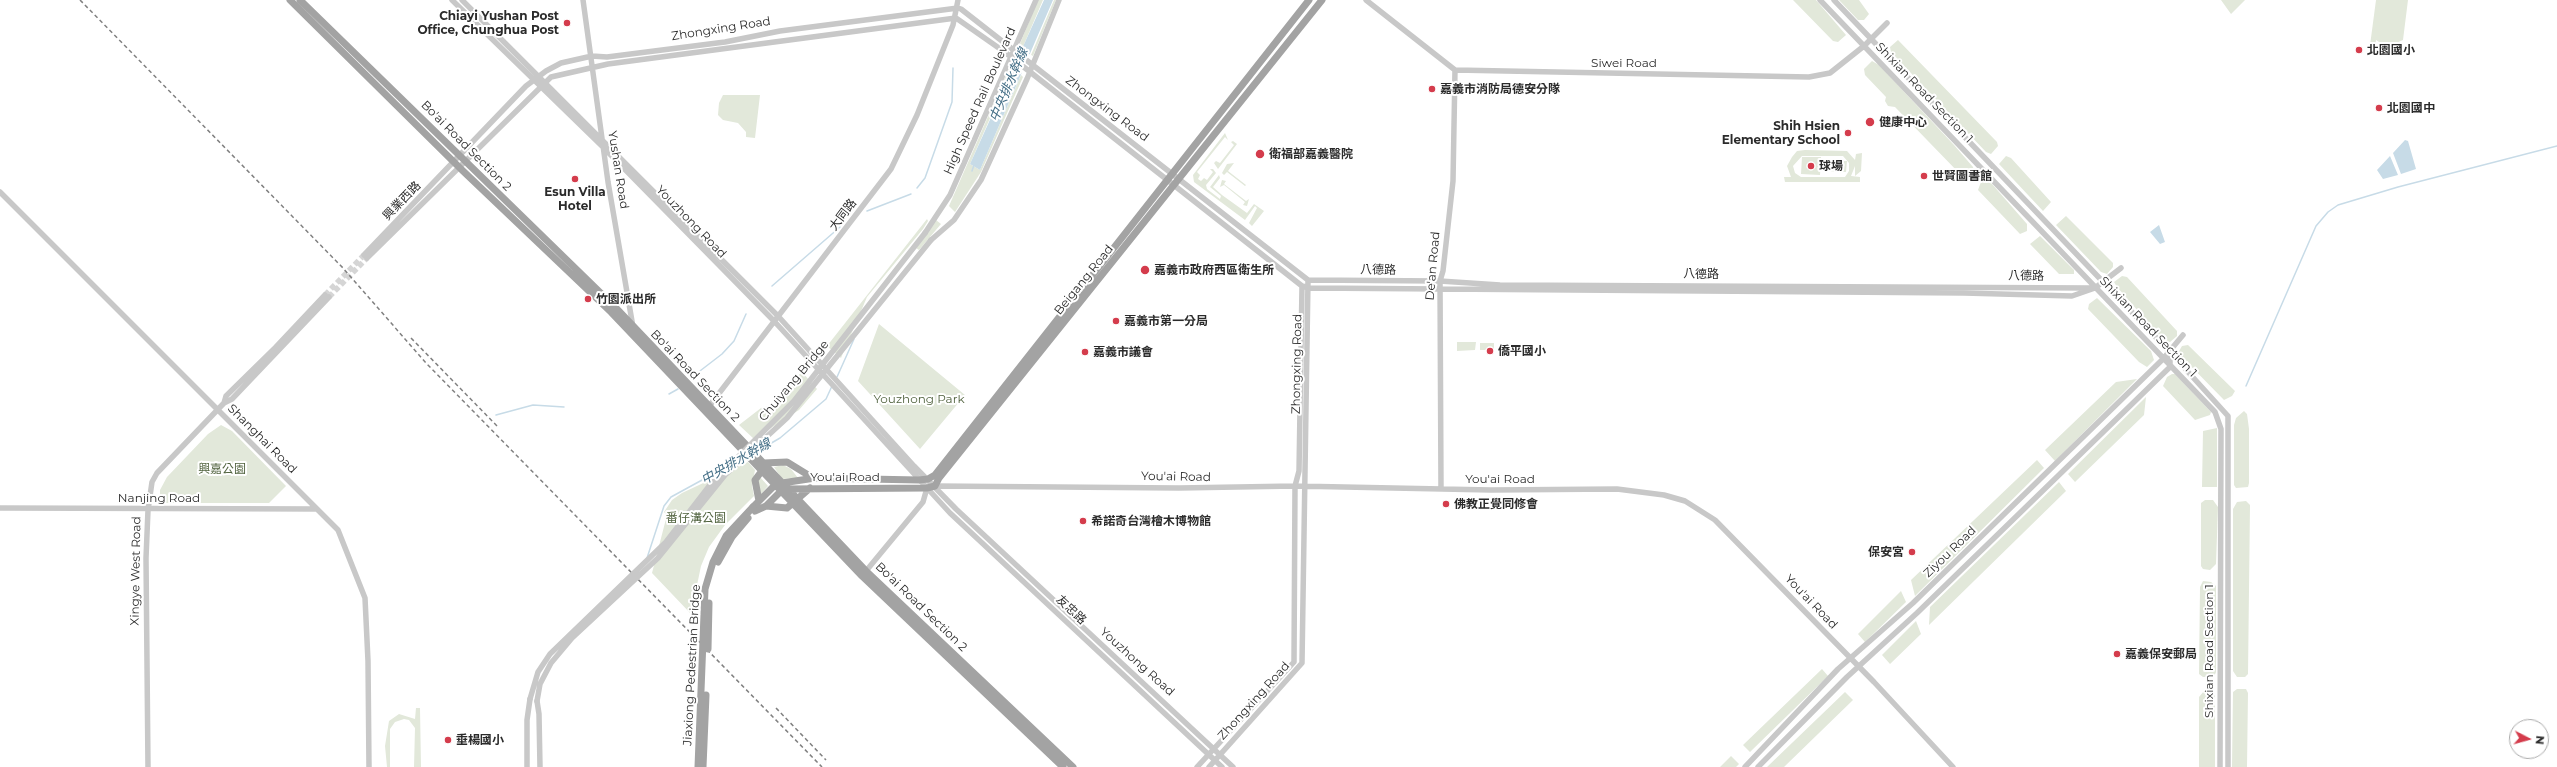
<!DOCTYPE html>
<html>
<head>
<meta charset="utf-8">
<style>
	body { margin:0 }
	#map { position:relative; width:2557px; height:767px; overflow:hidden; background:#fff; font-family:Montserrat,sans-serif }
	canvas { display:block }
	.north { position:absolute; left:2509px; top:719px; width:40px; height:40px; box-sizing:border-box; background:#fff; border:1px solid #aaa; border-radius:50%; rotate:96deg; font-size:11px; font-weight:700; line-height:16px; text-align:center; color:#2b2b2b }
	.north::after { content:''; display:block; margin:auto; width:14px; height:18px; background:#d43c4c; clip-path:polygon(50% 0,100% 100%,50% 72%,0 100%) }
</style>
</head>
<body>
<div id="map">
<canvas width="2557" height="767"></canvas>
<div class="north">N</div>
</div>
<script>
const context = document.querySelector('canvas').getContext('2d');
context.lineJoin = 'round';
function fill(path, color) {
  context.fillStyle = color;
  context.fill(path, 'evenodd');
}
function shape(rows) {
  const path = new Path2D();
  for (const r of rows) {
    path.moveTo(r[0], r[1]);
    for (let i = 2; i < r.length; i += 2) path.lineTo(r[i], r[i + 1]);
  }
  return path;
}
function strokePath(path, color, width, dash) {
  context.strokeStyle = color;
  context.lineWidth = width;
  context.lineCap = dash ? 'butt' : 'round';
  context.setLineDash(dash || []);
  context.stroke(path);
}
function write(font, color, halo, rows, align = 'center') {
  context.font = font + ' Montserrat,"Noto Sans TC",sans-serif';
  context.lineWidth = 4;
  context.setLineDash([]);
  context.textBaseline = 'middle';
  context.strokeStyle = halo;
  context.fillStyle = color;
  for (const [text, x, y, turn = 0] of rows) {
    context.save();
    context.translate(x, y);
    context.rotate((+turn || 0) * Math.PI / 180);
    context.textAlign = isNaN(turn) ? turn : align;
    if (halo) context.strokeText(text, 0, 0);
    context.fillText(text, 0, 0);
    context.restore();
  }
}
const green = shape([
	[1038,0,1043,0,1022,49,1019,46],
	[1054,0,1056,0,1033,56,1031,55],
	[1793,0,1816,0,1846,35,1838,42,1833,41],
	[1839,0,1859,0,1869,14,1864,20,1858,20],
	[2221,0,2245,0,2231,14],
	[2376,0,2408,0,2403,40,2387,47,2376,40,2375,53,2369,53],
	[1898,40,1997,142,1998,146,1991,154,1986,152,1891,52,1890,47],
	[1872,61,1879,65,1954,145,1973,167,1974,172,1965,178,1960,174,1895,107,1888,106,1885,101,1886,97,1865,75,1864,69],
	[1010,66,1012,68,970,164,980,170,1021,75,1023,77,981,172,955,212,949,206],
	[723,95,760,95,755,138,746,137,746,132,738,123,723,120,718,115,719,103],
	[1225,133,1228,140,1225,137,1197,172,1200,175,1198,179,1201,181,1204,178,1207,180,1213,172,1210,169,1213,169,1216,173,1206,185,1207,189,1220,199,1221,196,1210,187,1219,175,1220,178,1213,187,1222,195,1247,213,1254,204,1264,211,1252,226,1249,223,1257,208,1255,206,1245,220,1194,182,1193,175],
	[1233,141,1237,144,1218,169,1214,163,1216,161,1220,163,1234,145,1231,142],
	[1805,150,1847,151,1855,160,1856,154,1862,153,1861,171,1855,176,1855,166,1851,176,1860,177,1860,182,1785,182,1784,177,1791,177,1787,166,1792,157,1797,151],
	[1802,156,1843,156,1849,163,1849,171,1845,177,1801,177,1795,173,1793,166],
	[2006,156,2011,158,2051,202,2043,211,1999,164],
	[1802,157,1821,157,1820,175,1801,174],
	[1827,161,1847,161,1846,172,1827,171],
	[1234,163,1228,171,1246,185,1245,186,1227,172,1224,175,1222,173,1227,164],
	[1222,180,1226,181,1224,184,1246,201,1249,199,1247,206,1243,205,1245,202,1224,185,1220,187],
	[1986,181,1992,184,2027,224,2027,231,2020,234,1978,190,1981,182],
	[2066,216,2113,263,2113,267,2107,274,2101,272,2056,225],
	[927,219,928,221,923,229,867,297,841,358,827,346],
	[936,220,941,224,919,250,916,248],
	[2040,236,2074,270,2074,274,2059,274,2030,244],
	[2122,276,2127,277,2177,331,2177,336,2170,342,2166,343,2117,287,2114,282],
	[2097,298,2151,351,2154,360,2147,367,2139,362,2088,309,2089,304],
	[879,324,965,395,920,449,858,381],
	[1457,342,1476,342,1475,350,1457,351],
	[1480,343,1494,343,1494,350,1480,350],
	[1503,343,1515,343,1515,349,1502,349],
	[2188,345,2235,391,2232,396,2224,400,2178,353,2182,346],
	[802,372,817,389,799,410,754,439,739,425,761,408,773,405,777,397,790,389,791,382],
	[2172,374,2175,374,2211,412,2210,415,2195,420,2163,386,2167,377],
	[2137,379,2055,461,2045,450,2116,382],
	[2146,397,2144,415,2075,482,2068,474],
	[2244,411,2247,414,2249,429,2249,483,2248,487,2236,488,2234,485,2234,425,2236,418],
	[221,425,232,431,286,486,269,503,165,503,160,497,160,490,167,477,208,434],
	[2217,428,2217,487,2202,487,2203,431],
	[2037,460,2044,468,1915,596,1911,580],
	[748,462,755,470,752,486,754,496,725,525,709,547,701,566,691,614,652,573,667,515,664,512,672,500,682,493],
	[783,465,791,469,798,478,782,479,774,467],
	[760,477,768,486,761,494,757,483],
	[2059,482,2066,491,1929,625,1930,607],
	[2205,500,2213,500,2218,507,2216,564,2210,570,2203,569,2201,566,2201,503],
	[2246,501,2250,505,2248,674,2245,677,2237,677,2233,671,2233,509,2237,502],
	[2203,581,2211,582,2216,586,2216,672,2214,677,2203,677,2199,674,2200,587],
	[1901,591,1906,602,1865,642,1858,634],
	[1916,621,1921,634,1890,664,1882,655],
	[1822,669,1828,676,1750,752,1743,745],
	[2237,689,2246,689,2248,693,2247,767,2232,767,2233,692],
	[2204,691,2212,691,2215,696,2215,767,2199,767,2199,697],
	[1845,692,1853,700,1784,767,1767,767],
	[416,708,420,708,421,767,414,767,415,728,409,720,404,719,395,722,390,729,390,767,387,767,385,746,389,721,399,714,415,719],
	[1731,756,1739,764,1736,767,1720,767]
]);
const water = shape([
	[1044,0,1053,0,980,170,970,164],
	[2405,140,2408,141,2416,169,2401,174,2393,153],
	[2390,156,2398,175,2383,179,2377,170],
	[2159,225,2165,242,2160,244,2150,232]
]);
const pier = shape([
	[1021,48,1032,56,1023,74,1012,66]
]);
const stream = shape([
	[972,171,974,165],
	[917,188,925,178,952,102,953,68],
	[867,211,911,194],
	[772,286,840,227],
	[696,374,722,354,734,341,746,314],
	[837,377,854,339],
	[2246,386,2316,226,2328,212,2338,205,2398,187,2557,146],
	[669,394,678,389],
	[496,415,533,405,564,407],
	[756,452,780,438,826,399,832,386],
	[647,558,664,506,671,497,724,468]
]);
const minorTunnel = shape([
	[325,295,364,255],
	[329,297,367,258]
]);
const minor = shape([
	[452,0,603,147,774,321,950,513,1222,767],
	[462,0,778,316,914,466,956,509,1233,767],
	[583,0,608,182,633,327],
	[1366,0,1455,70,1809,77,1830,73,1864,46,1887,23],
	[1820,0,2215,412,2221,429,2220,767],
	[1834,0,2170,352,2228,416,2228,767],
	[0,192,338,530,365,598,368,661,369,767],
	[925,233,950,195,1036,0],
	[931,240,954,220,981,180,1027,79,1059,0],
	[364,255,526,86,546,71,561,63,592,56,607,57,725,42,780,31,958,8,961,9,1308,280,1302,663,1209,767],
	[367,258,551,77,608,64,956,18,1006,53,1302,286,1310,288,1964,293,2072,296,2095,288,2121,268],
	[1308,280,1440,281,1500,285,2090,288],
	[224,403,232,399,329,297],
	[707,409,891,169,917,115,953,25,958,0],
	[935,486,1179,488,1295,486,1491,490,1617,489,1664,495,1685,501,1715,520,1874,682,1953,767],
	[1441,489,1440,281,1443,271,1453,181,1455,70],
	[0,508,317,509],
	[866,571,923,502,927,488],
	[537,701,539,714,540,767],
	[148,767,146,558,148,510,152,482,157,473,224,403,226,396,276,347,325,295],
	[527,767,527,720,530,699],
	[1197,767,1294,662,1295,486,1299,471,1302,286],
	[1745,767,1838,669,1913,603,2163,359,2183,335],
	[1758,767,1847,677,1917,613,2170,367,2170,352]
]);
const major = shape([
	[290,0,463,171,611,312,862,576,1063,767],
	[300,0,615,307,866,571,1073,767],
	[764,463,787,462,813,478],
	[759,501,755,480,761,472],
	[766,506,787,508,810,488],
	[753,507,774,486,782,483,815,478,919,480,928,479,935,475,1309,0],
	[755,511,766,506,780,492,787,489,927,488,935,486,939,478,1322,0]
]);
const rail = shape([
	[80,0,343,268,426,363,822,767],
	[411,338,498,427],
	[776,708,826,760]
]);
const minorBridge = shape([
	[530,699,538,672,550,654,666,542,710,485,794,401,925,233],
	[537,701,540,684,551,663,572,638,658,558,725,475,787,418,931,240]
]);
const majorBridge = shape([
	[718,562,732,537,748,518],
	[708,649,709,603],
	[698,767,705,589,713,562,726,536,753,507],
	[703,767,706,695]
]);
const markers = [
	[567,23,4,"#d43c4c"],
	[2359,50,4,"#d43c4c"],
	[1432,89,4,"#d43c4c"],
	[2379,108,4,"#d43c4c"],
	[1870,122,5,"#d43c4c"],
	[1848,133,4,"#d43c4c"],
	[1260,154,5,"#d43c4c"],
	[1811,166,4,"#d43c4c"],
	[1924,176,4,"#d43c4c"],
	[575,179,4,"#d43c4c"],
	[1145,270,5,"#d43c4c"],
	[588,299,4,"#d43c4c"],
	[1116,321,4,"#d43c4c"],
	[1490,351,4,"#d43c4c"],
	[1085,352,4,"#d43c4c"],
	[1446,504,4,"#d43c4c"],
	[1083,521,4,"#d43c4c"],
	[1912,552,4,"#d43c4c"],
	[2117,654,4,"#d43c4c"],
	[448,740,4,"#d43c4c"]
];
const poiNames = [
	["Chiayi Yushan Post",559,16,"right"],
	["Office, Chunghua Post",559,30,"right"],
	["北園國小",2367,50],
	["嘉義市消防局德安分隊",1440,89],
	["北園國中",2387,108],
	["健康中心",1879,122],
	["Shih Hsien",1840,126,"right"],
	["Elementary School",1840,140,"right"],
	["衛福部嘉義醫院",1269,154],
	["球場",1819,166],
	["世賢圖書館",1932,176],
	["Esun Villa",575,192,"center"],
	["Hotel",575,206,"center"],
	["嘉義市政府西區衛生所",1154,270],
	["竹園派出所",596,299],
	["嘉義市第一分局",1124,321],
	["僑平國小",1498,351],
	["嘉義市議會",1093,352],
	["佛教正覺同修會",1454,504],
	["希諾奇台灣檜木博物館",1091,521],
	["保安宮",1904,552,"right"],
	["嘉義保安郵局",2125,654],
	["垂楊國小",456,740]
];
const streetNames = [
	["Zhongxing Road",721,29,-9],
	["Siwei Road",1624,63],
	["Shixian Road Section 1",1924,93,46],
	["High Speed Rail Boulevard",980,101,-66],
	["Zhongxing Road",1107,109,37],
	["Bo'ai Road Section 2",466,146,45],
	["Yushan Road",618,170,81],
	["興業西路",402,201,-46],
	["大同路",843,215,-53],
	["Youzhong Road",691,222,46],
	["De'an Road",1433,266,-85],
	["八德路",1378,270,1],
	["八德路",1701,274],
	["八德路",2026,276,1],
	["Beigang Road",1084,280,-51],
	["Shixian Road Section 1",2148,327,46],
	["Zhongxing Road",1297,364,-89],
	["Bo'ai Road Section 2",695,376,46],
	["Chuiyang Bridge",794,381,-50],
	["Shanghai Road",262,439,45],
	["You'ai Road",845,477],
	["You'ai Road",1176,477,1],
	["You'ai Road",1500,479],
	["Nanjing Road",159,498],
	["Ziyou Road",1950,552,-44],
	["Xingye West Road",136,571,-89],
	["You'ai Road",1811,602,46],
	["Bo'ai Road Section 2",921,607,44],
	["友忠路",1071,610,43],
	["Shixian Road Section 1",2209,651,-90],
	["Youzhong Road",1137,662,42],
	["Jiaxiong Pedestrian Bridge",692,665,-87],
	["Zhongxing Road",1254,701,-48]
];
const parkNames = [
	["Youzhong Park",919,399],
	["興嘉公園",222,469],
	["番仔溝公園",696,518]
];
const waterNames = [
	["中央排水幹線",1009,85,-67],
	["中央排水幹線",736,462,-30]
];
fill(green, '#e2e8da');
fill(water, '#c7dbe7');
fill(pier, '#fff');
strokePath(stream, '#c7dbe7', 1.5);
strokePath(minorTunnel, '#d5d5d5', 5.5, [5.5, 3]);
strokePath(minor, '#c8c8c8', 5.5);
strokePath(major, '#a3a3a3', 7);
strokePath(rail, '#808080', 1.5, [4, 3]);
strokePath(minorBridge, '#c8c8c8', 5.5);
strokePath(majorBridge, '#a3a3a3', 7);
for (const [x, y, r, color] of markers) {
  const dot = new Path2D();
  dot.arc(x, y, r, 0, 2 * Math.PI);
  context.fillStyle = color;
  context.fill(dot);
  strokePath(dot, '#fff', 1.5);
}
write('bold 12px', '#2b2b2b', '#fff', poiNames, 'left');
write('12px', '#2b2b2b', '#fff', streetNames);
write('12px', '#50623e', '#fff', parkNames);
write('italic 13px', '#426d85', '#fff', waterNames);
</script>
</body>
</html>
